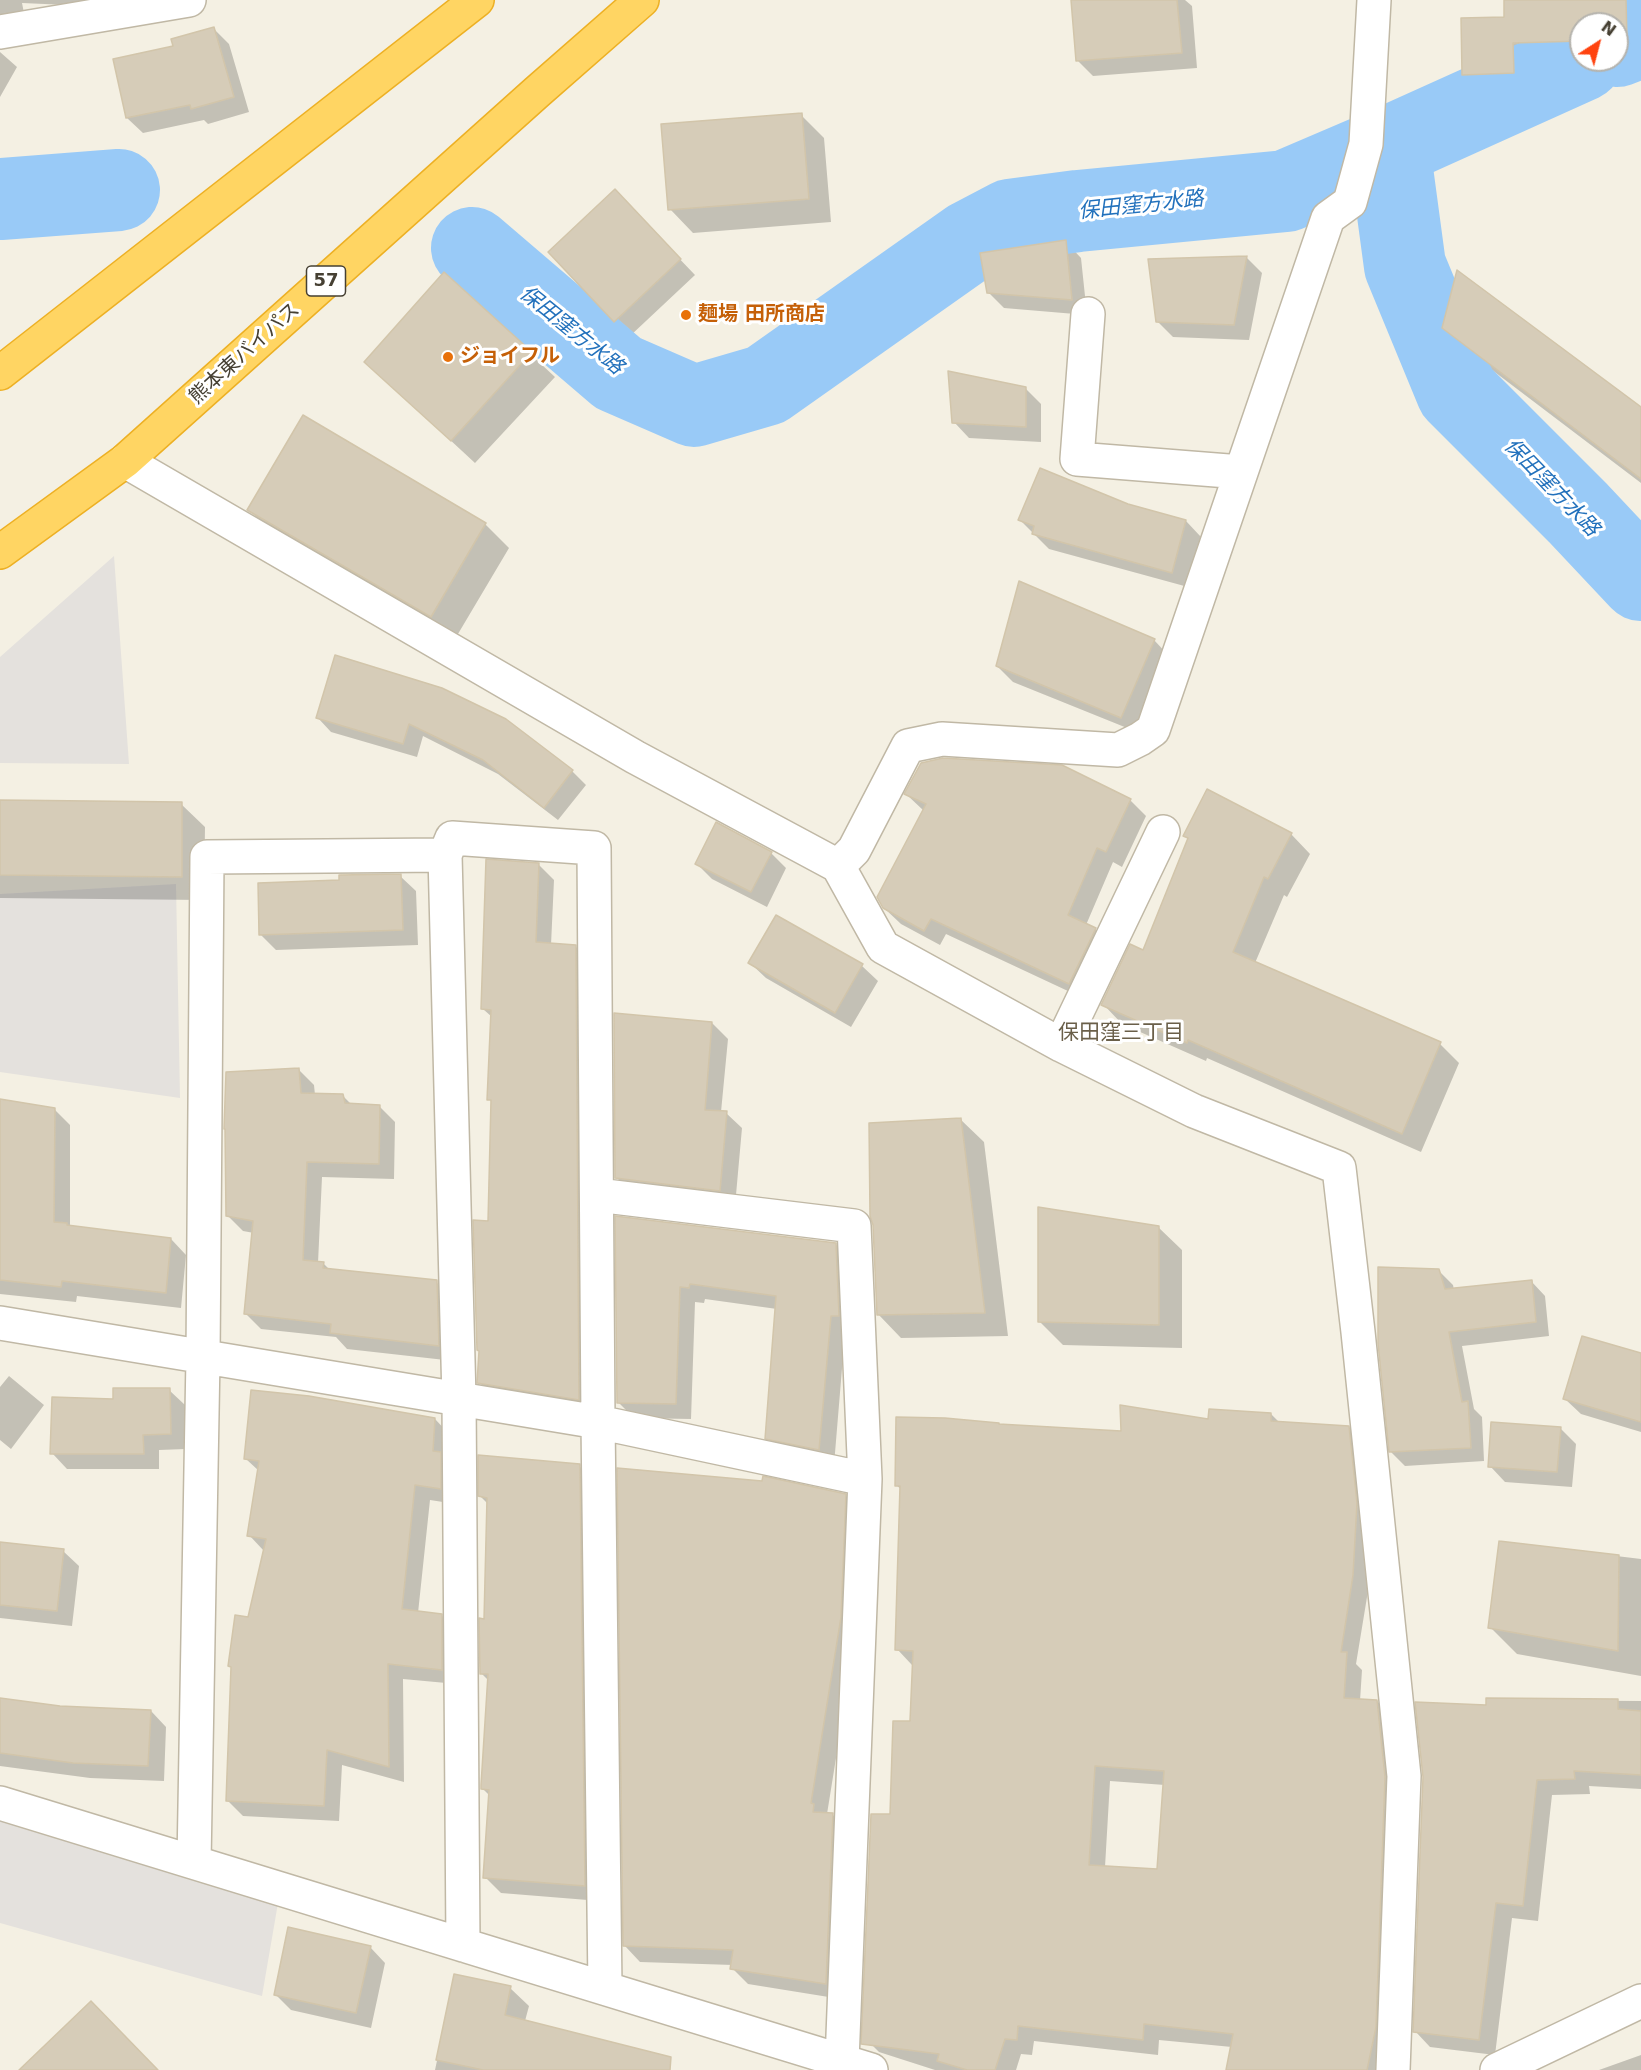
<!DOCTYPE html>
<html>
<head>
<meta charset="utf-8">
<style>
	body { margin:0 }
	#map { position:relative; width:1641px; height:2070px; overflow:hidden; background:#f4f0e3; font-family:"DejaVu Sans",sans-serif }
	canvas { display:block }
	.north { position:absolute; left:1569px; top:12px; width:60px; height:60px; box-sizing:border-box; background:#fff; border:2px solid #b5b3ad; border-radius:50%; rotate:36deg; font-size:16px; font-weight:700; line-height:24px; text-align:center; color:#464033 }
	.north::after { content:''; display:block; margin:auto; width:21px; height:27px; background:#ff430f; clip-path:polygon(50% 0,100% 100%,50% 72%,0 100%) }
</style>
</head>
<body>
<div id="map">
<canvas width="1641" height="2070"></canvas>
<div class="north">N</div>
</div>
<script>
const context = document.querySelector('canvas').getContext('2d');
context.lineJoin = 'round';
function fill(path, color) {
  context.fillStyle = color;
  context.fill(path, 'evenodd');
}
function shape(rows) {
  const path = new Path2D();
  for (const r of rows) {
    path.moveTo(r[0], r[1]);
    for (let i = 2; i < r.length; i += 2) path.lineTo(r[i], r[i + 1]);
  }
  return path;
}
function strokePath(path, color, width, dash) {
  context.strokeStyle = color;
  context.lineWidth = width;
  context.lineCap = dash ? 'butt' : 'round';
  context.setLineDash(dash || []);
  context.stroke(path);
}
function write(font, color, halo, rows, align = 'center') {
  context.font = font + ' "DejaVu Sans","Noto Sans JP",sans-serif';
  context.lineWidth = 6;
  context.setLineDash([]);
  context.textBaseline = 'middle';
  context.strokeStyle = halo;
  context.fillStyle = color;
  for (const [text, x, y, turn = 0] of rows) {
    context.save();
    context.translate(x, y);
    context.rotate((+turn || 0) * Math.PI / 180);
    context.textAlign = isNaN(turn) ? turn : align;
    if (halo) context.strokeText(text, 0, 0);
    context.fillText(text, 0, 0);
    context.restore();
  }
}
const parking = shape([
	[114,556,129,764,0,763,0,657],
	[176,884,180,1098,0,1072,0,894],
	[0,1816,278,1903,262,1996,0,1923]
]);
const shadow = shape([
	[0,0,141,0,112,7,22,3,26,23,0,27],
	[1072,0,1185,0,1192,6,1197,68,1093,76,1077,60],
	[1506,0,1640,0,1641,55,1617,56,1617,24,1581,24,1581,57,1528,58,1529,89,1479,90,1463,74,1506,19],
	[214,29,229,44,249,112,208,124,204,120,143,133,127,118,175,47],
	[0,52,17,67,0,97],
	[801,115,824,138,831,222,693,233,670,209],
	[630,207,695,275,630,336,615,321],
	[1066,242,1081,258,1087,315,1004,308,988,292],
	[1246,257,1262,273,1249,340,1173,337,1157,321],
	[444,274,555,377,475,463,366,362],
	[1444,328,1641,408,1641,483,1467,351],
	[1025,388,1041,404,1041,442,969,438,954,422],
	[304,417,485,524,509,548,455,639,273,533,249,510],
	[1128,505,1186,521,1201,537,1188,587,1049,549,1020,520],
	[1154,640,1169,656,1137,732,1013,682,997,666],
	[336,657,572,771,586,785,558,820,498,774,423,736,417,757,331,732,318,718],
	[906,794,1130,800,1146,816,1122,867,1113,862,1086,925,1095,929,1111,945,1085,999,946,934,940,945,901,924,884,908,924,811],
	[0,802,181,804,205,827,204,900,0,898],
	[1291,834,1310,854,1287,897,1284,895,1255,963,1440,1044,1459,1063,1421,1152,1207,1058,1206,1061,1122,1024,1103,1004,1143,952,1189,839,1185,835],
	[771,853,786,868,767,907,712,879,696,863],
	[538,864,554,880,551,945,575,946,591,962,594,1415,495,1398,479,1382,489,1223,493,1104,489,1099,492,1017,483,1009],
	[400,876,416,891,418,945,276,950,261,935,341,881],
	[777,917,862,966,878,981,851,1027,766,978,750,963],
	[712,1023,728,1039,721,1112,726,1113,742,1128,735,1206,632,1193,617,1178],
	[298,1069,314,1085,315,1095,342,1095,352,1105,379,1106,395,1122,394,1179,322,1177,318,1263,323,1263,330,1270,436,1282,452,1298,454,1361,347,1349,336,1337,261,1329,245,1313,254,1233,243,1231,227,1215],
	[0,1101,54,1109,70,1125,70,1227,171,1239,186,1255,181,1308,77,1296,76,1302,0,1294],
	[960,1119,984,1142,1008,1336,901,1338,878,1314,874,1225],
	[617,1218,835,1244,851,1260,834,1465,783,1454,767,1438,777,1309,705,1299,704,1303,695,1302,691,1419,634,1418,618,1402],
	[1158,1227,1182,1250,1182,1348,1063,1345,1040,1322],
	[1439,1271,1453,1285,1454,1290,1531,1281,1545,1296,1549,1336,1462,1346,1474,1409,1482,1417,1484,1461,1405,1466,1391,1452],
	[1641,1355,1641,1432,1581,1414,1565,1399],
	[9,1376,44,1405,11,1449,0,1440,0,1387],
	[169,1390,185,1405,186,1449,159,1450,159,1469,67,1469,52,1453,115,1401],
	[1271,1414,1280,1423,1348,1428,1364,1444,1372,1520,1368,1591,1356,1664,1362,1670,1360,1701,1377,1701,1393,1717,1386,2070,1227,2070,1232,2047,1159,2040,1158,2055,1034,2041,1032,2055,1021,2054,1016,2070,935,2070,879,2052,863,2036,891,1816,912,1723,912,1665,897,1649,902,1490,896,1485,998,1424,1122,1433],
	[1110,1781,1165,1785,1159,1871,1105,1867],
	[435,1419,450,1435,456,1504,430,1500,418,1613,441,1615,457,1631,457,1684,403,1679,404,1782,342,1765,339,1821,243,1816,227,1800,249,1618,264,1551,249,1535,259,1471,246,1459],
	[1560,1428,1576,1444,1572,1487,1505,1482,1490,1466],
	[579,1466,595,1482,600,1901,501,1893,485,1877,490,1796,482,1788,489,1681,481,1673,485,1620,488,1504,480,1496],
	[764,1482,845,1495,861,1511,856,1634,827,1814,832,1814,848,1830,841,1999,748,1984,732,1968,733,1965,640,1962,625,1946],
	[1501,1542,1641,1559,1641,1676,1517,1654,1490,1627],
	[0,1543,63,1551,79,1566,72,1626,0,1618],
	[0,1699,59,1707,151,1711,166,1727,164,1781,90,1778,0,1766],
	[1487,1700,1641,1701,1641,1789,1589,1786,1590,1794,1552,1795,1538,1921,1512,1918,1495,2055,1430,2047,1415,2031,1488,1706],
	[370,1947,385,1963,371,2028,291,2010,275,1994],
	[455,1976,510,1988,529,2006,525,2021,632,2070,435,2070],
	[1641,2055,1641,2070,1599,2070]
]);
const river = shape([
	[1617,46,1641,37],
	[1389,147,1582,60],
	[0,199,119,190],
	[472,248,618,373,694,406,766,385,970,241,1010,220,1078,211,1286,191,1389,147,1405,266,1457,392,1578,513,1641,580]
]);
const building = shape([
	[1071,0,1177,0,1182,53,1076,61,1071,0],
	[1504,0,1626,0,1627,40,1617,40,1617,24,1581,24,1581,41,1513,43,1514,73,1462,75,1461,18,1504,17,1504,0],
	[214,27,234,97,191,109,190,105,126,118,113,59,173,46,171,39,214,27],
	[802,113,809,199,668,210,661,124,802,113],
	[615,189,681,259,614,322,548,252,615,189],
	[1066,240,1072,300,987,293,980,253,1066,240],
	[1247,256,1234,325,1156,322,1148,259,1247,256],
	[1457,270,1641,407,1641,479,1442,328,1457,270],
	[444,272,532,352,451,441,364,362,444,272],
	[948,371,1026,387,1026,427,952,423,948,371],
	[303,415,486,523,431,617,247,510,303,415],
	[1040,468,1128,504,1186,520,1172,573,1032,534,1034,526,1018,520,1040,468],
	[1019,581,1155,639,1121,718,996,666,1019,581],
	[335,655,442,688,506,719,573,770,544,808,483,760,409,724,403,744,316,718,335,655],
	[943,758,1062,765,1131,799,1106,852,1097,848,1068,915,1096,928,1069,984,931,919,924,931,883,908,877,897,926,804,904,794,921,763,943,758],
	[1207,789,1292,833,1268,879,1264,877,1233,952,1441,1042,1402,1134,1188,1040,1187,1043,1101,1005,1130,944,1143,950,1188,838,1183,836,1207,789],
	[0,800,182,802,182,877,0,875,0,800],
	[716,822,772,852,751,892,695,864,716,822],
	[486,859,539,863,536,942,576,945,579,1400,477,1383,479,1351,477,1350,473,1220,488,1221,491,1100,487,1100,491,1010,481,1009,486,859],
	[401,874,403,930,259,935,258,883,339,880,339,875,401,874],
	[776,915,863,964,835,1013,748,963,776,915],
	[614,1013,712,1022,705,1110,727,1111,720,1191,615,1178,614,1013],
	[299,1068,301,1093,343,1094,345,1103,380,1105,379,1164,307,1162,303,1260,324,1262,323,1268,437,1280,439,1346,330,1333,331,1324,244,1314,253,1221,226,1216,225,1129,224,1129,226,1072,299,1068],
	[0,1099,55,1108,54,1222,67,1223,67,1225,171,1238,166,1293,62,1281,61,1287,0,1280,0,1099],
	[961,1118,985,1313,877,1315,873,1225,870,1216,869,1123,961,1118],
	[1038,1207,1159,1226,1159,1325,1038,1322,1038,1207],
	[615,1216,836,1243,839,1316,831,1316,819,1450,765,1439,776,1296,690,1284,689,1288,680,1287,676,1404,617,1403,615,1216],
	[1378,1267,1439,1269,1445,1289,1532,1280,1536,1322,1449,1332,1462,1402,1468,1401,1471,1448,1389,1452,1378,1343,1378,1267],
	[1582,1336,1641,1353,1641,1422,1563,1399,1582,1336],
	[113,1388,170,1388,171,1434,143,1435,144,1454,50,1454,52,1397,113,1399,113,1388],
	[251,1390,309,1396,435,1418,433,1451,441,1452,441,1489,415,1485,402,1609,442,1614,442,1670,388,1664,389,1767,327,1750,324,1806,226,1801,231,1667,228,1666,235,1615,248,1617,266,1539,247,1536,259,1461,244,1459,251,1390],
	[1120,1405,1208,1419,1209,1409,1271,1413,1271,1421,1349,1426,1357,1503,1353,1575,1341,1652,1347,1652,1344,1698,1377,1700,1385,1777,1376,2027,1367,2070,1226,2070,1233,2034,1144,2024,1143,2040,1018,2026,1017,2040,1005,2039,995,2070,967,2070,937,2061,939,2054,861,2044,871,1814,890,1814,893,1721,910,1721,913,1651,895,1650,900,1486,895,1486,896,1417,945,1418,999,1423,999,1424,1121,1431,1120,1405],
	[1095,1766,1164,1771,1157,1869,1089,1865,1095,1766],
	[1491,1422,1561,1427,1557,1472,1488,1467,1491,1422],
	[478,1455,580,1464,585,1886,483,1878,489,1790,481,1789,481,1785,488,1674,480,1674,479,1618,484,1619,487,1498,478,1496,478,1455],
	[617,1468,762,1481,763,1476,846,1494,841,1617,811,1803,814,1804,813,1812,833,1813,826,1984,730,1969,733,1950,623,1946,617,1468],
	[1499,1541,1619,1555,1618,1651,1488,1628,1499,1541],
	[0,1542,64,1549,57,1611,0,1605,0,1542],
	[0,1698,60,1706,151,1710,148,1766,73,1763,0,1753,0,1698],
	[1486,1698,1618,1699,1618,1709,1641,1711,1641,1775,1574,1771,1575,1779,1537,1780,1523,1906,1496,1903,1479,2040,1413,2032,1423,1777,1415,1702,1486,1705,1486,1698],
	[288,1927,371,1946,356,2013,274,1995,288,1927],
	[454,1974,511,1986,505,2015,671,2057,670,2070,483,2070,436,2060,454,1974],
	[91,2001,158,2070,19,2070,91,2001]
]);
const minor = shape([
	[0,32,189,0],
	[1088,314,1077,459,1241,472],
	[125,461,635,757,838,866,883,947,1061,1045,1194,1111,1339,1168,1358,1332,1404,1776,1393,2070],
	[838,866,854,850,908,746,942,739,1118,750,1140,739,1153,730,1328,218,1350,202,1366,144,1374,0],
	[1061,1045,1163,832],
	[597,1195,854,1226,865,1479],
	[0,1323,598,1422,865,1479,842,2061],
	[0,1803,871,2070],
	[194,1862,203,1357,207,857,445,855],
	[463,1945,459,1399,445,855,452,838,594,848,598,1422,605,1988],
	[1497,2070,1641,2001]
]);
const highway = shape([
	[0,373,477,0],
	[0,552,125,461,537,92,642,0]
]);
const markers = [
	[686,315,6,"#e8710a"],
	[448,357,6,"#e8710a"]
];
const shields = [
	[326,281,39]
];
const shieldNames = [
	["57",326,281]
];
const foodNames = [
	["麺場 田所商店",698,315],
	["ジョイフル",460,357]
];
const streetNames = [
	["熊本東バイパス",245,354,-42]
];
const waterNames = [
	["保田窪方水路",1141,206,-6],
	["保田窪方水路",571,331,39],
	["保田窪方水路",1551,488,46]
];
const neighbourhoodNames = [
	["保田窪三丁目",1121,1034]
];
fill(parking, '#e4e1dd');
fill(shadow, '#0003');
strokePath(river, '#99caf7', 82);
fill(building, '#d6ccb8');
strokePath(building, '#d2c5aa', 1.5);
strokePath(minor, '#c0b8a5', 36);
strokePath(highway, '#edb024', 36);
strokePath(minor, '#fff', 33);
strokePath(highway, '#ffd563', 33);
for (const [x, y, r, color] of markers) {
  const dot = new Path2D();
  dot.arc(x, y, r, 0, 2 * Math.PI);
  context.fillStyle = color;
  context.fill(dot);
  strokePath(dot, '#fff', 2);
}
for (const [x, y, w] of shields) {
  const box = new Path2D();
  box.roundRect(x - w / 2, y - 15, w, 30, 4.5);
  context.fillStyle = '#fff';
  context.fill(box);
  strokePath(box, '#464033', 1.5);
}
write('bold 18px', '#464033', null, shieldNames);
write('bold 20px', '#c56008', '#fff', foodNames, 'left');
write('20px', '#464033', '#fff', streetNames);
write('italic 21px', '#2271bc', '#fff', waterNames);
write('21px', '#6a5f49', '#fff', neighbourhoodNames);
</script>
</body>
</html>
